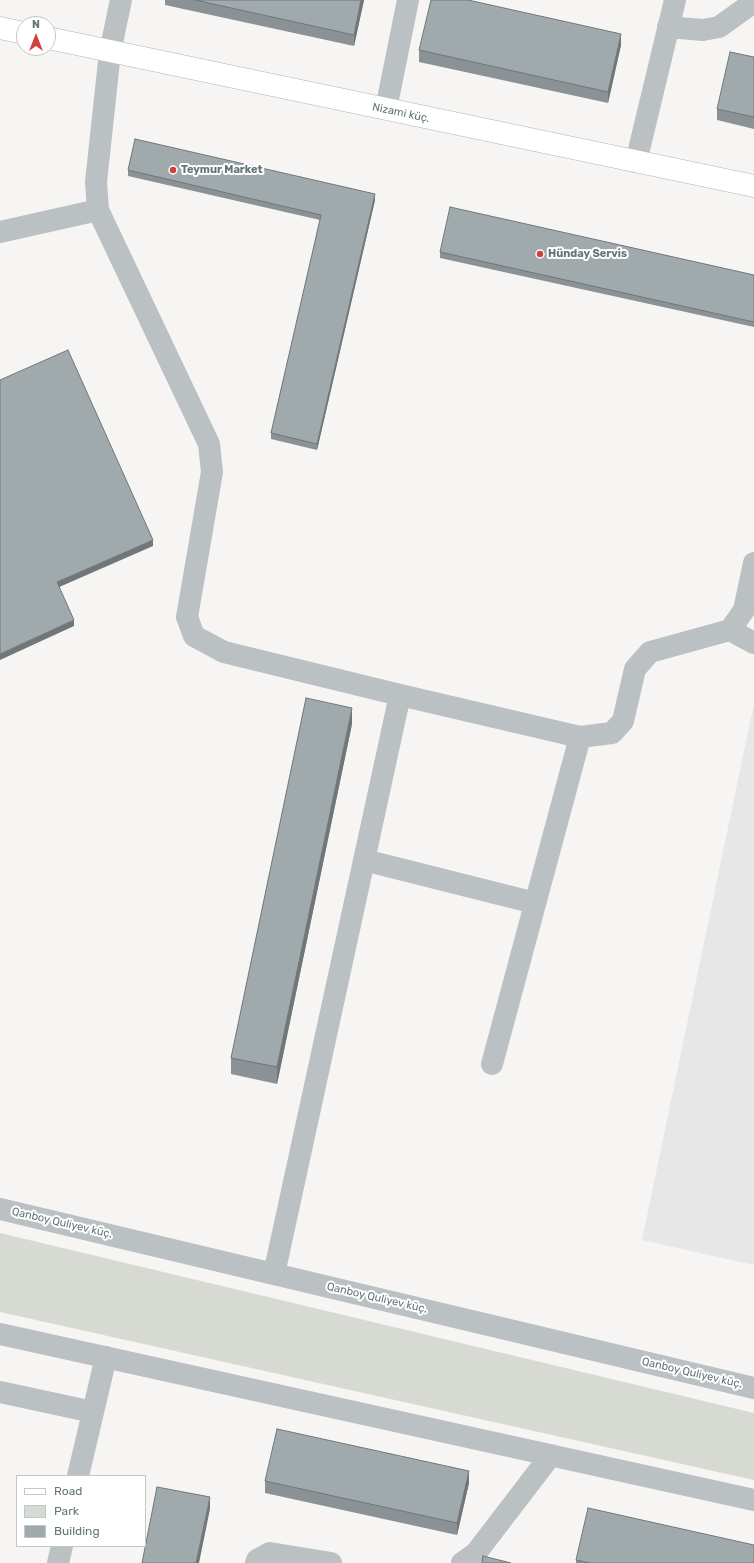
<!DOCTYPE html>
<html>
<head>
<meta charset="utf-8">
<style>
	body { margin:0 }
	#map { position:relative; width:754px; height:1563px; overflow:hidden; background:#f6f5f3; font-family:Rubik,sans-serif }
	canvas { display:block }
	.legend { position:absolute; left:16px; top:1475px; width:130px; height:72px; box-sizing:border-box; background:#fff; border:1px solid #c1c8ca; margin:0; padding:5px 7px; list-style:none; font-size:12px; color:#64757a }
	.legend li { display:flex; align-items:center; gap:8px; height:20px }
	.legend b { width:20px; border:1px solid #c1c8ca }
	.north { position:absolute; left:16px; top:16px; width:40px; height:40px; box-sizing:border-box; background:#fff; border:1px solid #c1c8ca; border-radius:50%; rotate:0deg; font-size:11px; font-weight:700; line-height:16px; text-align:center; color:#64757a }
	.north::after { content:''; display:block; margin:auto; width:14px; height:18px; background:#cf413a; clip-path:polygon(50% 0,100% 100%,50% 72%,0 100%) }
</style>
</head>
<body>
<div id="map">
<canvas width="754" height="1563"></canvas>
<ul class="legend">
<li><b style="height:5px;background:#fff"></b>Road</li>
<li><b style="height:11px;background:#d6dad3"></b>Park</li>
<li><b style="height:11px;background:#a0aaad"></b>Building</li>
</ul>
<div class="north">N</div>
</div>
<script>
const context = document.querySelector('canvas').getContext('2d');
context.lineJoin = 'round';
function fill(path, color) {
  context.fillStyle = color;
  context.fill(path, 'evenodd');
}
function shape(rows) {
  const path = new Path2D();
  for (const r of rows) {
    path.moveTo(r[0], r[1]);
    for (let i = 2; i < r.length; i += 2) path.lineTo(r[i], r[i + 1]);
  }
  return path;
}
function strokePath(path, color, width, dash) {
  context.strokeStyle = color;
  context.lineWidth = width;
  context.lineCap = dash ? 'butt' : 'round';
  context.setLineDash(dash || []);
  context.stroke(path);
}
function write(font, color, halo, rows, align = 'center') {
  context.font = font + ' Rubik,sans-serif';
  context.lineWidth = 4;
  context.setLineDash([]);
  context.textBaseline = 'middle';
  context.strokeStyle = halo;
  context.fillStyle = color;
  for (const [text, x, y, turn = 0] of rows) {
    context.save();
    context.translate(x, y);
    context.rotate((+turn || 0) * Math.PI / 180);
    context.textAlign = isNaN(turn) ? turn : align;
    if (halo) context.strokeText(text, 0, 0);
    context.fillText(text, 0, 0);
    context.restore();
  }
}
const built = shape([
	[754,703,754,1265,642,1240]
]);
const green = shape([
	[0,1233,754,1413,754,1480,0,1312]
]);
const minor = shape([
	[121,0,110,52,96,182,98,210,209,444,212,472,187,617,194,636,224,652,400,695,274,1274],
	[668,27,703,30,719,27,754,2],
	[386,109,408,0],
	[636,162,675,0],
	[0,232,98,210],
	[730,630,754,643],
	[400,695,580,737,612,733,623,721,635,669,650,652,730,630,744,610,754,563],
	[364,860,535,903],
	[492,1064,580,737],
	[0,1209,754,1388],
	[0,1334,754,1500],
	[0,1392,93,1412],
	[78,1476,106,1357],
	[58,1563,62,1546],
	[256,1563,257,1560,270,1553,331,1563],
	[462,1563,476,1553,551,1455]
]);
const major = shape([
	[0,28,24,33],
	[48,38,754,186]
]);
const wall = shape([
	[165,0,364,0,354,46,165,5],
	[621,45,608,103,419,62,419,50],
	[754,57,754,129,717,120,717,109],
	[128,170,375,200,317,450,271,439,271,433,320,220,128,176],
	[440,252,754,275,754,327,440,258],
	[352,724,277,1084,231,1074,231,1058],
	[265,1481,469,1483,457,1535,265,1493],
	[576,1560,754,1563,576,1563]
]);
const shadedWall = shape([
	[361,0,364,0,354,46,354,35],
	[621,34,621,45,608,103,608,92],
	[375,194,375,200,317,450,317,444],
	[153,540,153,546,57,588,57,582],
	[74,620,74,626,0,660,0,654],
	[352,708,352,724,277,1084,277,1067],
	[469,1471,469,1483,457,1535,457,1523],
	[210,1497,210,1509,199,1563,196,1563]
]);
const building = shape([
	[195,0,361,0,354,35,195,0],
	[431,0,468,0,621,34,608,92,419,50,431,0],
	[730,52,754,57,754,117,717,109,730,52],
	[135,139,375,194,317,444,271,433,321,215,128,170,135,139],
	[450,207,754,275,754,322,440,252,450,207],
	[68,350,153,540,57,582,74,620,0,654,0,380,68,350],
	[306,698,352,708,277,1067,231,1058,306,698],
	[277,1429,469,1471,457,1523,265,1481,277,1429],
	[157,1487,210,1497,196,1563,142,1563,157,1487],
	[588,1508,754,1545,754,1563,590,1563,576,1560,588,1508],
	[483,1556,511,1563,482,1563,483,1556]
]);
const markers = [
	[173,170,4,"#cf413a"],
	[540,254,4,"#cf413a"]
];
const streetNames = [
	["Nizami küç.",401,113,12],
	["Qanboy Quliyev küç.",62,1223,13],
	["Qanboy Quliyev küç.",377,1298,13],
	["Qanboy Quliyev küç.",692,1373,13]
];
const poiNames = [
	["Teymur Market",181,170],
	["Hünday Servis",548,254]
];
fill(built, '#e6e7e6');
fill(green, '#d6dad3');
strokePath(major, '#afb4b6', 23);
strokePath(minor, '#bbc0c2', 22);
strokePath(major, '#fff', 22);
fill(wall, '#8a9295');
fill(shadedWall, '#707779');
fill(building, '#a0aaad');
strokePath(building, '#707779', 1);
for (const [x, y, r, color] of markers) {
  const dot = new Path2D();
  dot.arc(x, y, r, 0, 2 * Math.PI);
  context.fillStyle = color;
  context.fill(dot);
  strokePath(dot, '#fff', 1.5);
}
write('11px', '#64757a', '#fff', streetNames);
write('bold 11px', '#64757a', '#fff', poiNames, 'left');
</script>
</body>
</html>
